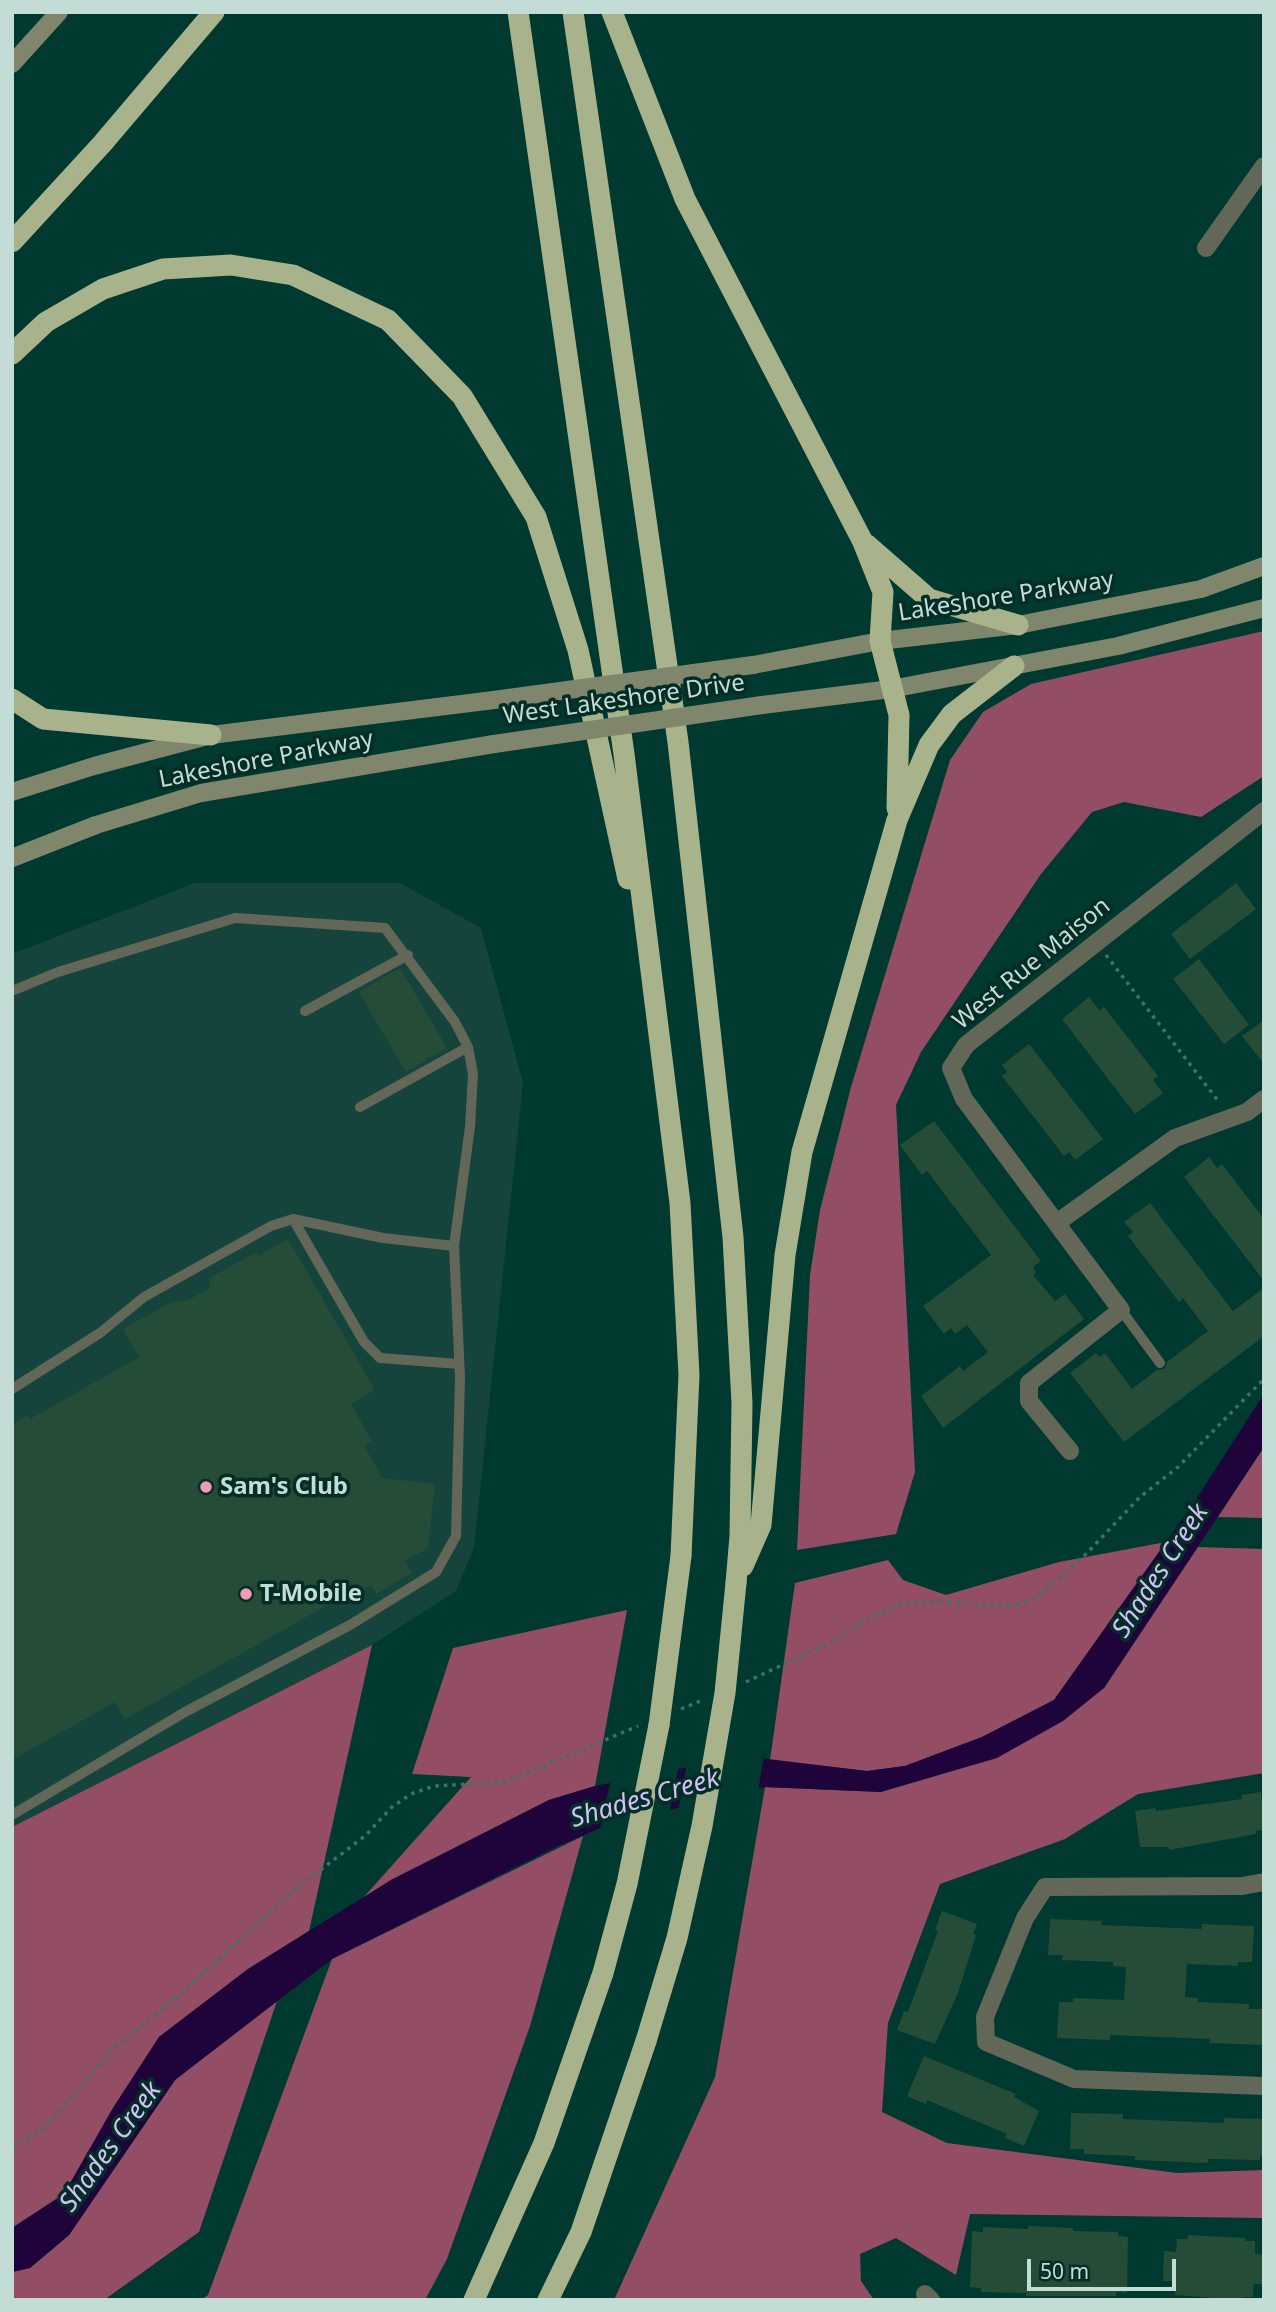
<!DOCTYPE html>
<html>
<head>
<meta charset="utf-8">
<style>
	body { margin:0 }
	#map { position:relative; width:1276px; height:2312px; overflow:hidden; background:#003930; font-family:"Noto Sans",sans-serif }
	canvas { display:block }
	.frame { position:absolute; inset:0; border:14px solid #c3dcd6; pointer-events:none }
	.scale { position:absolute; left:1027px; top:2259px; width:149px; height:32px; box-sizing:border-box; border:4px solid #c3dcd6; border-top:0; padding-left:9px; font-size:21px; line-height:24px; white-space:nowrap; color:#c3dcd6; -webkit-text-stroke:5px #042d26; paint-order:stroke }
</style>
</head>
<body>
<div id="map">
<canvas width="1276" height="2312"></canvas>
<div class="frame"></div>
<div class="scale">50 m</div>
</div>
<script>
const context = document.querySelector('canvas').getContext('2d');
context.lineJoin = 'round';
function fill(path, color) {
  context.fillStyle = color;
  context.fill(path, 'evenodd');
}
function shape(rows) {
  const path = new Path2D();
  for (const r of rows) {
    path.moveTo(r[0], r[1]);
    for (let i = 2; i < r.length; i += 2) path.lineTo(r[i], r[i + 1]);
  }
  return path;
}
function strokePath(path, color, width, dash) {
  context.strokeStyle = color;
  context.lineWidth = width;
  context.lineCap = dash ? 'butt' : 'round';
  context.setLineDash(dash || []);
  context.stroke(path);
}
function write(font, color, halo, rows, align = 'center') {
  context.font = font + ' "Noto Sans",sans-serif';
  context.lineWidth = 7;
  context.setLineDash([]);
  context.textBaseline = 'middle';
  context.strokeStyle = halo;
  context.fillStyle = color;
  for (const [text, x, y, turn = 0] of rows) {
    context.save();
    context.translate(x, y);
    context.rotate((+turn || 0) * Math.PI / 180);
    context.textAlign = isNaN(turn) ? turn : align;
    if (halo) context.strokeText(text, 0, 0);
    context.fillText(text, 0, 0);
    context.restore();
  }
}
const built = shape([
	[195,883,400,883,481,928,523,1083,474,1548,456,1591,372,1645,12,1827,12,954]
]);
const forest = shape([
	[1264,631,1264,776,1201,817,1124,802,1092,812,1041,874,921,1052,896,1105,915,1472,896,1534,797,1550,810,1275,820,1210,851,1087,950,760,983,712,1031,684],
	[1264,1447,1264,1518,1218,1517],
	[1166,1542,1054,1700,982,1737,905,1766,867,1771,770,1760,795,1583,888,1560,903,1580,946,1595,1059,1562],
	[1198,1547,1264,1549,1264,1773,1138,1794,1065,1839,940,1884,888,2023,882,2112,947,2143,1177,2173,1264,2170,1264,2218,970,2214,956,2275,896,2238,860,2254,861,2281,874,2300,614,2300,715,2077,765,1787,881,1792,1104,1688],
	[627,1610,595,1786,549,1800,391,1880,363,1898,471,1777,412,1774,453,1648],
	[372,1645,309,1931,248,1969,159,2037,113,2108,64,2194,12,2228,12,1827],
	[583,1836,530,2026,447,2259,425,2300,201,2300,208,2295,332,1959],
	[277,2001,199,2232,104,2300,12,2300,12,2272,30,2268,69,2235,175,2080]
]);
const water = shape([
	[1264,1394,1264,1447,1104,1688,1063,1721,997,1758,881,1792,765,1787,610,1824,558,1846,332,1959,175,2080,69,2235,30,2268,12,2272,12,2228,64,2194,113,2108,159,2037,248,1969,391,1880,549,1800,595,1786,743,1756,867,1771,905,1766,982,1737,1054,1700,1193,1504]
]);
const pier = shape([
	[743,1752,764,1755,758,1792,678,1811,687,1764],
	[679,1765,669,1814,599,1833,611,1779]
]);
const building = shape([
	[1236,883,1256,909,1190,959,1171,934],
	[1199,959,1249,1025,1224,1044,1173,979],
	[400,968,447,1048,406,1072,359,992],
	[1089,997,1100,1011,1104,1007,1158,1076,1153,1080,1163,1093,1135,1114,1062,1019],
	[1264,1020,1264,1064,1242,1036],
	[1029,1044,1103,1139,1075,1160,1069,1152,1064,1156,1002,1076,1007,1072,1002,1065],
	[934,1121,1041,1261,1033,1267,1036,1272,1033,1275,1055,1301,1065,1294,1084,1319,943,1428,921,1396,960,1366,963,1371,988,1352,967,1325,955,1334,951,1328,944,1334,923,1306,991,1255,927,1171,922,1175,900,1145],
	[1209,1157,1217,1168,1222,1164,1264,1219,1264,1281,1184,1177],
	[1150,1203,1233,1311,1264,1288,1264,1336,1124,1442,1070,1373,1096,1353,1099,1357,1105,1353,1132,1389,1157,1370,1165,1369,1167,1362,1208,1331,1183,1298,1179,1302,1128,1236,1133,1232,1124,1222],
	[288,1239,375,1390,351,1404,372,1441,364,1445,382,1478,435,1484,428,1548,405,1561,412,1573,376,1594,371,1585,342,1601,340,1598,125,1719,115,1702,12,1760,12,1424,28,1415,30,1419,139,1357,123,1329,168,1304,190,1299,210,1288,209,1278,256,1252,258,1256],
	[1261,1792,1264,1830,1256,1831,1256,1834,1169,1850,1169,1847,1140,1847,1135,1811,1155,1808,1156,1811,1242,1799,1241,1795],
	[942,1911,977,1924,973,1934,976,1935,958,1993,935,2044,897,2030,904,2011,908,2012,938,1931,935,1930],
	[1050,1919,1102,1921,1101,1925,1202,1929,1202,1924,1254,1926,1252,1962,1238,1962,1238,1966,1187,1964,1185,1997,1198,1998,1198,2002,1249,2004,1249,2009,1263,2009,1262,2045,1210,2043,1210,2039,1110,2035,1110,2040,1057,2038,1059,2002,1073,2002,1073,1998,1124,2000,1126,1967,1113,1966,1113,1962,1062,1960,1063,1955,1048,1955],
	[924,2056,1016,2094,1014,2097,1039,2111,1024,2146,1005,2138,1007,2134,927,2100,926,2104,907,2096],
	[1071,2113,1123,2114,1123,2119,1224,2123,1224,2118,1264,2119,1264,2156,1260,2155,1260,2160,1208,2159,1208,2163,1135,2160,1135,2156,1084,2154,1084,2149,1070,2149],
	[1028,2226,1073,2228,1073,2231,1118,2232,1118,2236,1128,2237,1127,2293,1116,2292,1116,2296,1026,2296,1026,2293,981,2292,981,2288,970,2287,972,2231,983,2232,983,2227,1028,2229],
	[1188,2235,1245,2238,1245,2241,1255,2241,1255,2254,1264,2255,1264,2284,1254,2284,1253,2297,1243,2297,1243,2300,1175,2295,1175,2281,1163,2281,1164,2251,1176,2252,1177,2239,1188,2239]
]);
const path = shape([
	[1106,955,1219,1102],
	[746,1682,831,1642,870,1618,901,1604,939,1601,1002,1606,1021,1604,1039,1596,1086,1554,1140,1497,1178,1467,1264,1379],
	[681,1709,703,1700],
	[12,2147,38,2133,61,2111,111,2050,177,1997,294,1890,365,1836,392,1807,411,1794,434,1786,505,1782,638,1726]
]);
const lane = shape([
	[12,991,58,972,235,918,385,928,455,1022,468,1047,473,1074,470,1127,454,1246],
	[305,1011,408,955],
	[360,1107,468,1047],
	[293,1219,364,1342,380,1358,459,1364],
	[1121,1310,1160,1363],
	[12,1389,100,1333,144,1297,271,1226,293,1219,383,1238,454,1246,460,1377,456,1536,436,1572,350,1625,185,1712,12,1815]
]);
const street = shape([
	[1206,248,1264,166],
	[1058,1222,1175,1138,1247,1112,1264,1099],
	[1070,1451,1029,1401,1029,1383,1121,1310,964,1099,951,1068,966,1045,1264,811],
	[1264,1882,1242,1886,1045,1887,1025,1918,985,2017,986,2042,1074,2079,1264,2086],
	[925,2294,931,2300]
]);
const secondary = shape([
	[12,64,59,12],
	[753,665,880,641,1018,625,1201,589,1264,566],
	[762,705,891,689,1118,646,1264,608],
	[12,792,94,766,211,735,486,701],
	[12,858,96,825,201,793,494,744]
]);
const highway = shape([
	[518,12,624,754,680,1203,689,1375,681,1556],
	[573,12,678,742,733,1237,742,1403,740,1536,736,1583],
	[612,12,685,199,863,542,883,592,880,641,899,715,897,808],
	[12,242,102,144,214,12],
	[12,354,46,322,103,289,163,269,231,265,293,275,388,320,462,396,536,517,578,650,628,879],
	[866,544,929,599,1018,625],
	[12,699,43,719,211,735],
	[743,1566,761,1525,785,1255,802,1152,897,820,929,745,952,714,1014,666],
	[474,2300,544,2143,603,1973,627,1884,659,1725],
	[548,2300,581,2232,646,2041]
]);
const secondaryBridge = shape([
	[486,701,753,665],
	[494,744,762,705]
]);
const highwayBridge = shape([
	[659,1725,681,1556],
	[646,2041,677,1938,702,1826,725,1693,736,1583]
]);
const markers = [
	[206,1487,7,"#f09ab6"],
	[246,1594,7,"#f09ab6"]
];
const streetNames = [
	["Lakeshore Parkway",1006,597,-9],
	["West Lakeshore Drive",624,700,-8],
	["Lakeshore Parkway",266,760,-11],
	["West Rue Maison",1032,964,-39]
];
const poiNames = [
	["Sam's Club",220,1487],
	["T-Mobile",260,1594]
];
const waterNames = [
	["Shades Creek",1161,1571,-57],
	["Shades Creek",645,1799,-16],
	["Shades Creek",111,2147,-54]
];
fill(built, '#14443c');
fill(forest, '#934e66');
fill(water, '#1e043b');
fill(pier, '#003930');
fill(building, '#254c37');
strokePath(path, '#427068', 3.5, [3.5, 5]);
strokePath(lane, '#636757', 10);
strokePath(street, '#636757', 18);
strokePath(secondary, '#80866c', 18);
strokePath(highway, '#a9b38b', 21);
strokePath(secondaryBridge, '#80866c', 18);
strokePath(highwayBridge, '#a9b38b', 21);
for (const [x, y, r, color] of markers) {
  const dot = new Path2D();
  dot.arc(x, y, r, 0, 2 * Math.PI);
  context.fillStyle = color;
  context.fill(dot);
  strokePath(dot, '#042d26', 2.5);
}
write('24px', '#c3dcd6', '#042d26', streetNames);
write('bold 24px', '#c3dcd6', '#042d26', poiNames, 'left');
write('italic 26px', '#d2c1f7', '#042d26', waterNames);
</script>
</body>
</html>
